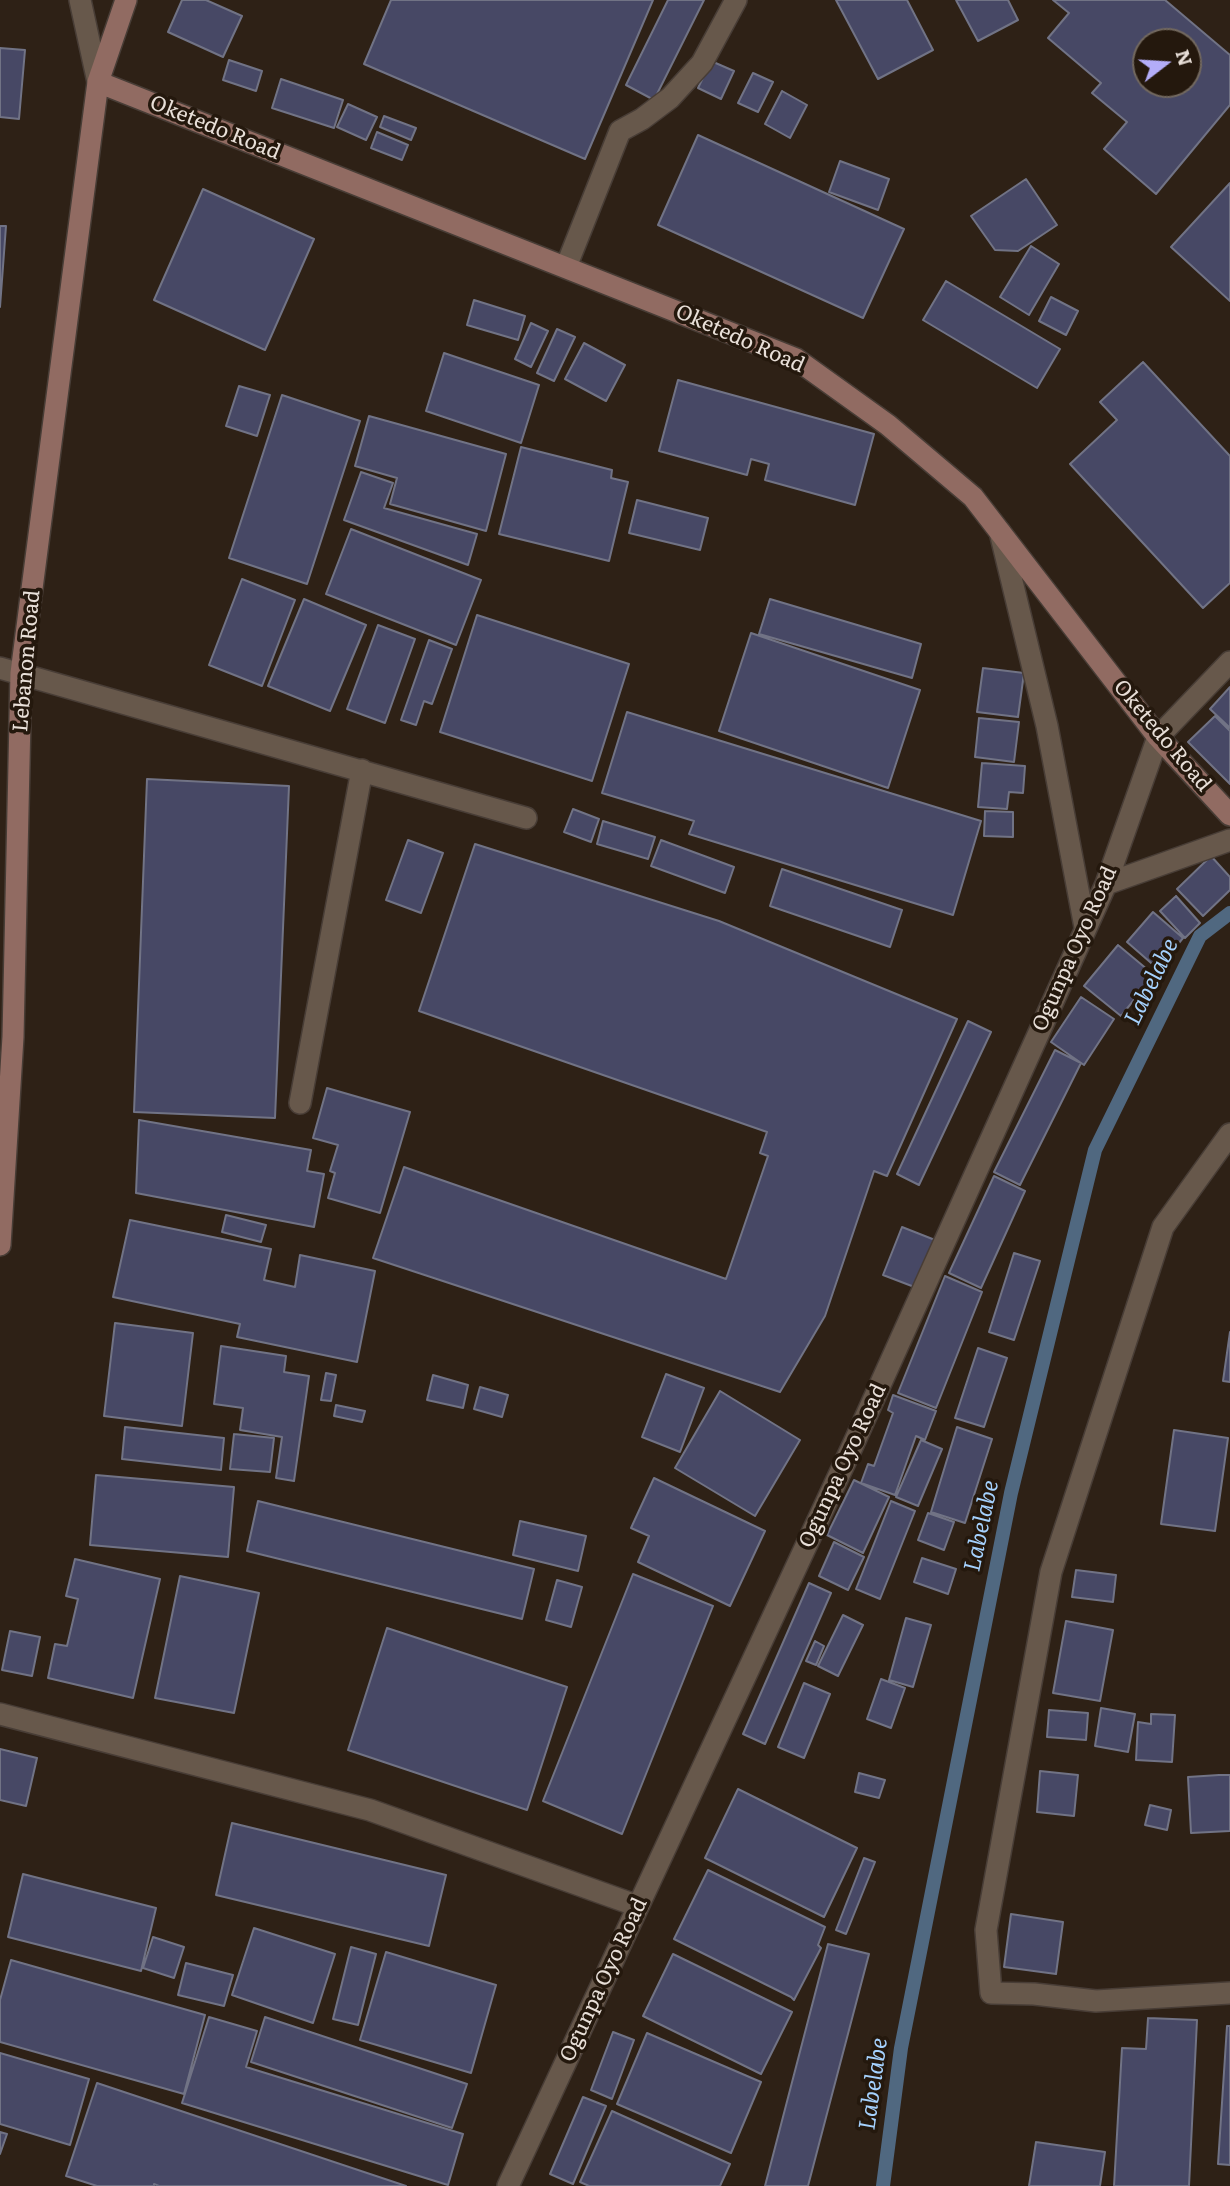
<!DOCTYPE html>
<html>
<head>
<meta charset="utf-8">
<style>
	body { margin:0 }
	#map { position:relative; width:1230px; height:2186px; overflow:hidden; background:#2e2116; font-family:Literata,serif }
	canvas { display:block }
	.north { position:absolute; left:1132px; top:28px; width:70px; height:70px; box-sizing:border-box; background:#24180d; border:2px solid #72685e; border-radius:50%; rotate:73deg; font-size:19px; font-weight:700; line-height:28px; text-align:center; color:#e8dfd8 }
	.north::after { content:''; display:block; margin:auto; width:24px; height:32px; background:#b3adf9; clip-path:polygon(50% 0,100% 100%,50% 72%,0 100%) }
</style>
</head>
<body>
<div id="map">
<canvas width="1230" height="2186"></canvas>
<div class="north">N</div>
</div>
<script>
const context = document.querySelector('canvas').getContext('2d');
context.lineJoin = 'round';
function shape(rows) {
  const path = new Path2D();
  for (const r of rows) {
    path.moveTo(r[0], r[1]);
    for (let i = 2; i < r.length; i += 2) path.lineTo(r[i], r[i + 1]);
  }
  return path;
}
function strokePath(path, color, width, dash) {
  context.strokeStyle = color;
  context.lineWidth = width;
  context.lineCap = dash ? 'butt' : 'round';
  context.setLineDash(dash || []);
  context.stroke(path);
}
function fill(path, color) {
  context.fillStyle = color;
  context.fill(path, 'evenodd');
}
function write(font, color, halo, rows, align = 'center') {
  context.font = font + ' Literata,serif';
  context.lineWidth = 7;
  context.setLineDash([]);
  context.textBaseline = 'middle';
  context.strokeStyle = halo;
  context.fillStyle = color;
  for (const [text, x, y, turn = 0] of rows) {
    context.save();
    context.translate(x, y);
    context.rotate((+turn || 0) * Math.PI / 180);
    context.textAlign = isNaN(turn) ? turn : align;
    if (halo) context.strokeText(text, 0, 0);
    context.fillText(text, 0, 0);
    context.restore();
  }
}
const stream = shape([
	[883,2186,901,2048,1011,1493,1095,1150,1200,936,1230,913]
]);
const building = shape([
	[182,0,206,0,242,16,223,57,168,32,182,0],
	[391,0,653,0,585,159,364,64,391,0],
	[668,0,704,0,654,100,626,85,668,0],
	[836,0,907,0,933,50,878,79,836,0],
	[956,0,1008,0,1018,20,978,41,956,0],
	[1053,0,1165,0,1230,55,1230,105,1156,194,1104,149,1127,122,1092,93,1101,83,1048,38,1069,13,1053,0],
	[1146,42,1188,42,1188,84,1146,84,1146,42],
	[0,48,25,50,19,119,0,117,0,48],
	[229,60,262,71,256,91,223,80,229,60],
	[711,61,734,71,721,99,698,88,711,61],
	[753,73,773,82,758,112,738,103,753,73],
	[281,79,343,100,334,128,272,108,281,79],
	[782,91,807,105,790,138,765,124,782,91],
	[348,104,377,117,366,140,337,127,348,104],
	[384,116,416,128,411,140,380,127,384,116],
	[377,132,408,145,402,160,371,148,377,132],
	[698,135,904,229,863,318,658,225,698,135],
	[840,161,889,179,878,210,829,192,840,161],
	[1026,179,1057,225,1018,251,995,250,971,216,1026,179],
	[1230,183,1230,301,1171,247,1230,183],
	[203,189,314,239,265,350,154,300,203,189],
	[0,226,6,226,0,307,0,226],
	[1031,246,1059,264,1029,315,1000,297,1031,246],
	[946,281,1060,349,1037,388,923,320,946,281],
	[1051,297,1078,311,1066,335,1039,321,1051,297],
	[474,300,525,316,518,340,467,325,474,300],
	[531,323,548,331,531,367,515,359,531,323],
	[557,329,575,337,554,381,537,373,557,329],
	[584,343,625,365,606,401,565,379,584,343],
	[444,353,539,385,521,443,426,411,444,353],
	[1143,362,1230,456,1230,583,1203,608,1070,464,1117,420,1100,402,1143,362],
	[678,380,874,434,855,505,765,480,769,464,751,459,747,475,659,451,678,380],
	[239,386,270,395,257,436,226,426,239,386],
	[282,395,360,421,307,584,229,558,282,395],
	[369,416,506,454,486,531,390,504,397,478,355,466,369,416],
	[521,447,612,470,611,478,628,482,609,561,499,534,521,447],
	[361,472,393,483,384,508,477,534,468,565,344,520,361,472],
	[637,500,708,518,700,550,629,533,637,500],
	[351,529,481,580,456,645,326,594,351,529],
	[242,579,295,600,262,686,209,665,242,579],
	[304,599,366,625,330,711,268,686,304,599],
	[770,599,921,644,912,678,759,634,770,599],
	[477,615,629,664,592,781,440,732,477,615],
	[378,625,415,639,385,723,347,709,378,625],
	[751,633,920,690,888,788,719,731,751,633],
	[429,640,452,649,432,704,424,701,416,725,401,720,429,640],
	[983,668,1024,673,1018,717,977,712,983,668],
	[1230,687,1230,728,1210,709,1230,687],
	[627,712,981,821,953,915,689,834,694,821,602,793,627,712],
	[1215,716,1230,731,1230,784,1188,742,1215,716],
	[979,718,1019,722,1014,762,975,757,979,718],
	[982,763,1025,766,1023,793,1009,792,1007,809,978,807,982,763],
	[147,779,289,786,275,1118,134,1112,147,779],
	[573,809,599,819,591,842,564,832,573,809],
	[985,811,1013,812,1013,837,984,836,985,811],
	[603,821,655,837,648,859,597,844,603,821],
	[408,840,443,853,421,913,386,900,408,840],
	[661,840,734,867,725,893,651,866,661,840],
	[475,844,719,921,957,1019,887,1176,874,1171,825,1316,780,1392,373,1258,404,1167,726,1279,768,1156,760,1153,767,1132,419,1011,475,844],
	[1211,856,1230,877,1230,890,1203,916,1177,889,1211,856],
	[782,869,902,910,890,947,770,906,782,869],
	[1176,896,1200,923,1185,938,1160,911,1176,896],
	[1153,912,1183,938,1158,969,1127,942,1153,912],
	[1118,945,1154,975,1121,1016,1084,986,1118,945],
	[1081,997,1114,1019,1084,1065,1051,1042,1081,997],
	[968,1021,991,1032,919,1185,897,1174,968,1021],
	[1055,1050,1081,1063,1020,1185,994,1172,1055,1050],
	[327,1088,410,1112,380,1213,328,1198,335,1173,330,1171,338,1145,313,1138,327,1088],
	[139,1120,311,1150,307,1171,324,1174,314,1227,136,1193,139,1120],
	[994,1176,1025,1191,981,1288,949,1273,994,1176],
	[226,1215,266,1225,261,1242,222,1232,226,1215],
	[130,1220,271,1249,264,1280,295,1287,300,1255,375,1271,357,1362,237,1337,240,1324,113,1297,130,1220],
	[902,1227,935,1240,917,1288,883,1275,902,1227],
	[1014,1253,1040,1261,1014,1340,989,1332,1014,1253],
	[945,1276,982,1292,936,1408,898,1393,945,1276],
	[115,1323,193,1333,182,1426,104,1416,115,1323],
	[1230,1332,1230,1382,1223,1381,1230,1332],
	[221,1346,286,1356,284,1372,309,1376,294,1481,276,1478,282,1437,240,1430,243,1408,214,1404,221,1346],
	[978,1348,1007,1358,984,1427,955,1418,978,1348],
	[326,1373,336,1375,331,1401,321,1400,326,1373],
	[666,1374,704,1388,680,1452,642,1437,666,1374],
	[433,1375,468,1385,463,1408,427,1400,433,1375],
	[480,1387,508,1395,502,1417,474,1409,480,1387],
	[720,1391,800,1440,755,1516,675,1468,720,1391],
	[893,1395,936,1411,925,1440,916,1436,895,1495,861,1483,868,1464,874,1466,893,1413,888,1410,893,1395],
	[336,1405,365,1411,362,1422,334,1416,336,1405],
	[125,1427,224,1438,221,1470,122,1459,125,1427],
	[957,1427,992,1439,965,1523,931,1512,957,1427],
	[1174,1430,1228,1438,1215,1531,1161,1524,1174,1430],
	[234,1434,274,1438,270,1472,230,1469,234,1434],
	[921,1440,942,1449,918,1506,896,1497,921,1440],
	[96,1475,234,1487,228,1557,90,1545,96,1475],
	[654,1478,765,1531,730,1606,638,1562,649,1536,631,1528,654,1478],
	[854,1480,889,1497,863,1553,827,1535,854,1480],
	[258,1501,534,1569,522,1619,247,1551,258,1501],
	[891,1501,915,1511,880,1599,856,1589,891,1501],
	[928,1513,954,1522,944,1550,918,1540,928,1513],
	[520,1521,586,1536,578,1571,513,1555,520,1521],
	[834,1542,864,1557,848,1590,819,1576,834,1542],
	[922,1558,956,1569,948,1594,914,1582,922,1558],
	[75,1559,160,1579,133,1698,48,1678,55,1644,67,1646,78,1599,66,1596,75,1559],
	[1076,1570,1116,1575,1113,1602,1072,1597,1076,1570],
	[633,1574,713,1606,622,1834,543,1801,633,1574],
	[180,1576,259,1593,234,1713,155,1698,180,1576],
	[557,1580,582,1587,571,1627,546,1620,557,1580],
	[809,1583,831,1593,765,1744,743,1734,809,1583],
	[843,1615,863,1625,838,1676,818,1666,843,1615],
	[906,1618,931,1625,913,1687,889,1680,906,1618],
	[1066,1621,1113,1630,1100,1701,1053,1693,1066,1621],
	[387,1628,567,1687,527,1810,348,1750,387,1628],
	[10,1631,40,1637,32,1676,2,1670,10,1631],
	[815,1641,824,1646,816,1665,806,1661,815,1641],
	[881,1679,905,1688,891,1728,867,1719,881,1679],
	[804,1683,830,1694,804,1758,778,1747,804,1683],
	[1101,1708,1135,1714,1128,1752,1095,1746,1101,1708],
	[1049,1710,1088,1713,1086,1740,1047,1737,1049,1710],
	[1151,1714,1175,1715,1172,1762,1136,1760,1138,1722,1151,1724,1151,1714],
	[0,1749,37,1758,26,1806,0,1800,0,1749],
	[1040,1771,1078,1775,1074,1816,1037,1812,1040,1771],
	[859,1773,885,1780,879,1798,855,1792,859,1773],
	[1219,1775,1230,1775,1230,1831,1191,1833,1188,1777,1219,1775],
	[738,1789,857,1848,824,1917,705,1858,738,1789],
	[1150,1805,1171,1810,1167,1830,1145,1825,1150,1805],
	[232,1823,446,1875,429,1946,216,1895,232,1823],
	[864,1858,875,1862,846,1934,836,1930,864,1858],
	[708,1870,825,1927,818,1945,821,1948,794,2000,791,1997,674,1939,708,1870],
	[23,1874,156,1908,141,1971,8,1937,23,1874],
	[1011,1914,1063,1922,1056,1974,1004,1967,1011,1914],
	[254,1928,335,1954,313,2023,232,1995,254,1928],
	[153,1937,184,1947,174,1978,143,1968,153,1937],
	[828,1944,869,1954,829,2106,808,2186,765,2186,828,1944],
	[351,1947,376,1954,358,2025,333,2019,351,1947],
	[386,1952,496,1985,471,2073,360,2040,386,1952],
	[673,1954,792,2012,761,2074,643,2016,673,1954],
	[11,1960,205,2015,184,2094,0,2042,0,2000,11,1960],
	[186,1963,233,1975,224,2006,178,1995,186,1963],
	[209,2017,257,2031,246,2067,463,2134,448,2185,182,2103,209,2017],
	[265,2017,467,2084,452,2128,251,2062,265,2017],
	[1148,2018,1197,2020,1189,2186,1114,2186,1122,2048,1146,2049,1148,2018],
	[1227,2026,1230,2026,1230,2165,1218,2164,1227,2026],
	[613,2032,634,2040,612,2099,591,2090,613,2032],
	[647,2033,761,2082,731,2153,617,2104,647,2033],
	[0,2053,89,2079,70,2145,0,2124,0,2053],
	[97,2083,406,2186,159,2186,154,2184,154,2186,97,2186,66,2176,97,2083],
	[583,2097,606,2106,573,2184,550,2174,583,2097],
	[612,2111,730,2164,720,2186,589,2186,580,2182,612,2111],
	[0,2132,7,2134,0,2154,0,2132],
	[1036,2142,1105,2152,1100,2186,1029,2186,1036,2142]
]);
const street = shape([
	[80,0,98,82],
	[566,267,620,131,642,119,670,98,702,63,736,0],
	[1000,532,1047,726,1085,927],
	[0,668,526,818],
	[1106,884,1230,840],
	[300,1103,362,770],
	[1230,1134,1163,1227,1051,1572,986,1930,991,1993,1034,1994,1096,2001,1230,1993],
	[0,1714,370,1810,638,1906],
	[508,2186,853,1445,1106,884,1158,737,1230,662]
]);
const secondary = shape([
	[98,82,796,359,888,425,973,497,1158,737,1230,815],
	[0,1245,13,1037,21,673,98,82,126,0]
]);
const streetNames = [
	["Oketedo Road",215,128,22],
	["Oketedo Road",740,339,24],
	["Lebanon Road",27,661,-85],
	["Oketedo Road",1162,736,50],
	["Ogunpa Oyo Road",1075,949,-66],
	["Ogunpa Oyo Road",843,1466,-65],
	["Ogunpa Oyo Road",604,1980,-65]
];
const waterNames = [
	["Labelabe",1152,982,-64],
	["Labelabe",982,1526,-78],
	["Labelabe",874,2084,-82]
];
strokePath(stream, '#506880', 14);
fill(building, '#474865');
strokePath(building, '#717385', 2);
strokePath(street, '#483d36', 24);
strokePath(secondary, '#483d36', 24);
strokePath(street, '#67584b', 21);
strokePath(secondary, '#916b62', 21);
write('21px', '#e8dfd8', '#24180d', streetNames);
write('italic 23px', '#a5d1fd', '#24180d', waterNames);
</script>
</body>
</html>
